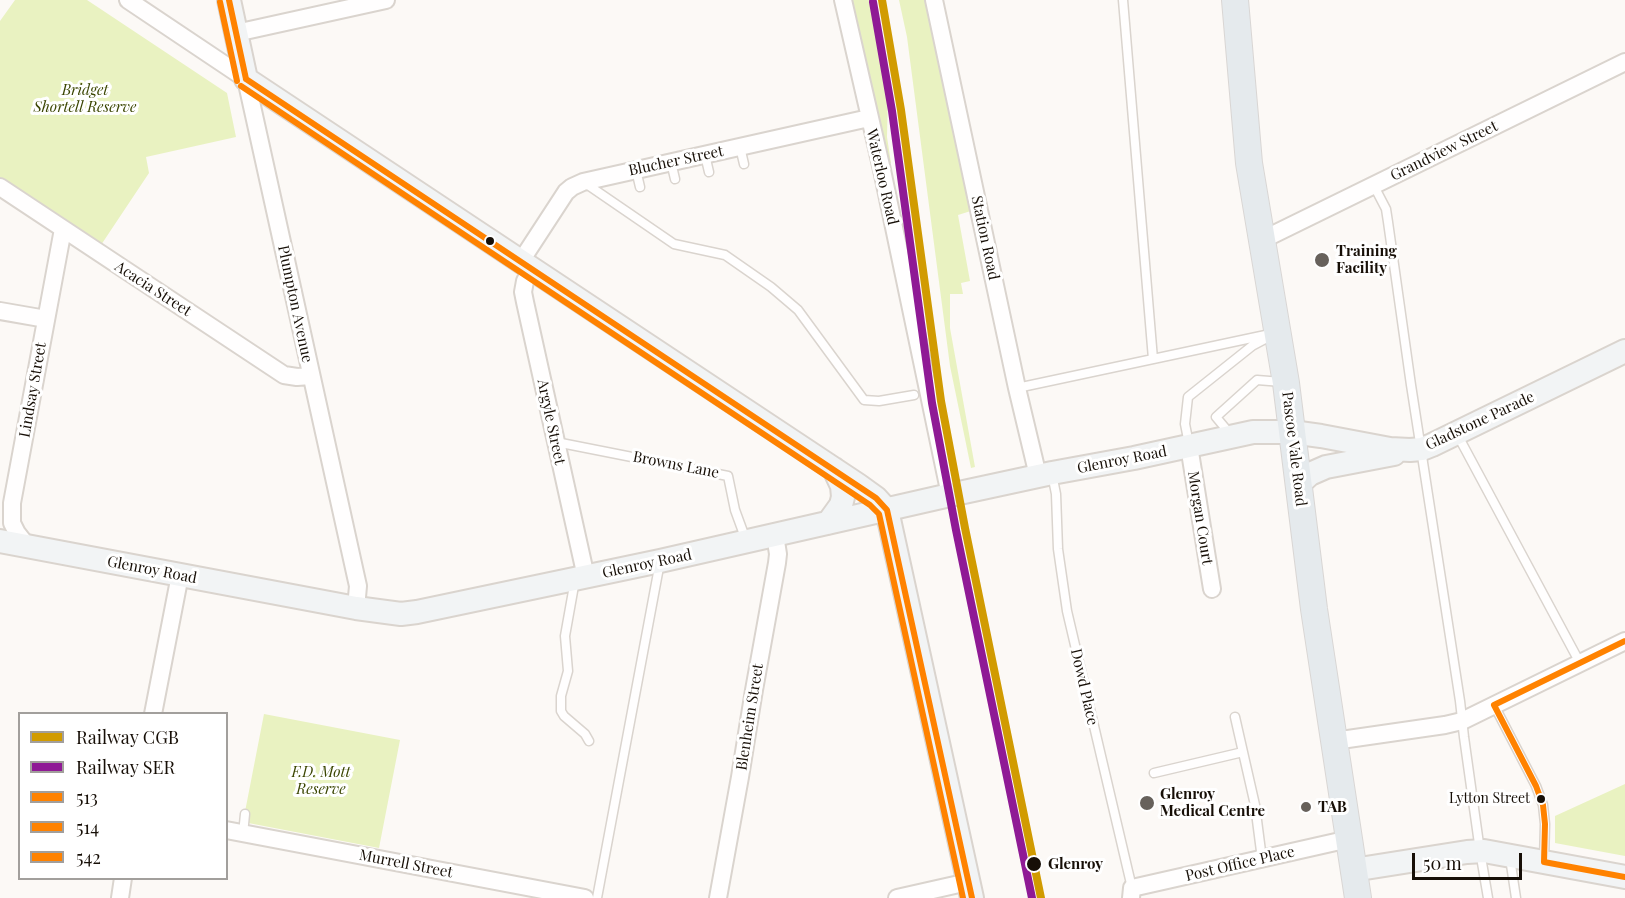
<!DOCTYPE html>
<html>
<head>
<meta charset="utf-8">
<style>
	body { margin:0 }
	#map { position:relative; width:1625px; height:898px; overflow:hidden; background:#fcf9f6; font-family:"Playfair Display",serif }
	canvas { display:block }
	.legend { position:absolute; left:18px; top:712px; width:210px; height:168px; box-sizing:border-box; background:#fff; border:2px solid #a29f9c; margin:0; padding:8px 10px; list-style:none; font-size:18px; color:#170f07 }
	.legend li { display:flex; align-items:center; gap:12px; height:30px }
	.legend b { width:30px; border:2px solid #a29f9c }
	.scale { position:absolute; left:1412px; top:853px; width:110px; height:27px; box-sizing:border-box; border:3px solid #170f07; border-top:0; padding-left:8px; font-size:18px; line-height:21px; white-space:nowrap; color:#170f07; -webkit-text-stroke:4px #fff; paint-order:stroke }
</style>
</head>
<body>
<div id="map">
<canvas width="1625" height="898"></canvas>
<ul class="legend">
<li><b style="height:8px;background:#d19b01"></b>Railway CGB</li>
<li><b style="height:8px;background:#8f1a95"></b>Railway SER</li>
<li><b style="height:8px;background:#ff8200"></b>513</li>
<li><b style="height:8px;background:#ff8200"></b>514</li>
<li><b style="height:8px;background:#ff8200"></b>542</li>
</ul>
<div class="scale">50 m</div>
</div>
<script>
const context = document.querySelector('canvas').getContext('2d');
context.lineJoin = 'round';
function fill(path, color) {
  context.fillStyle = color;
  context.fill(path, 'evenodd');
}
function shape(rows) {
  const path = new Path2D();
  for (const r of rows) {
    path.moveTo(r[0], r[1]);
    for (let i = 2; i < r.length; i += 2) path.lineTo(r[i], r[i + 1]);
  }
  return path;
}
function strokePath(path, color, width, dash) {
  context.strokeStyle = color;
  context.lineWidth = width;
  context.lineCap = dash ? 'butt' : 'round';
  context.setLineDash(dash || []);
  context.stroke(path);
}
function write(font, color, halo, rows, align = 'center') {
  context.font = font + ' "Playfair Display",serif';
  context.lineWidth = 6;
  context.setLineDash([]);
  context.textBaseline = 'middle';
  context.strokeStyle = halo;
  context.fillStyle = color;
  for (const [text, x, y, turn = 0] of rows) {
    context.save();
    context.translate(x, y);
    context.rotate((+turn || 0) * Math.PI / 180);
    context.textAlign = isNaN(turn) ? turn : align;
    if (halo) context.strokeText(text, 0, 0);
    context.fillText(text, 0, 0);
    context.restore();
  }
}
const green = shape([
	[15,0,87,0,227,93,236,137,146,157,149,173,101,245,0,177,0,21],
	[851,0,875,0,887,60,888,94,887,137,891,163,886,163],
	[899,0,928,0,974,210,958,215,970,281,961,283,963,294,950,294,950,328,975,467,971,468,950,366,907,37],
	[264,714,400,740,379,848,243,822],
	[1625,784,1625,856,1555,843,1555,816]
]);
const lane = shape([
	[1123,0,1153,359],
	[740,147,744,164],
	[705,155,709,172],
	[671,162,675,179],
	[636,170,640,187],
	[585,183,674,244,725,255,771,287,798,310,864,400,879,401,914,395],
	[1374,186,1386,209,1388,222,1411,385,1460,701,1464,737,1480,851,1488,898],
	[1017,388,1275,333],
	[1457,434,1580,663],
	[1231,435,1216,417,1257,380,1282,382],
	[556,442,728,476,735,510,746,540],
	[1189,444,1185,424,1188,397,1252,346,1267,338],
	[1052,474,1056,494,1058,549,1067,611,1132,888],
	[575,580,565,636,568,671,561,696,561,711,564,716,585,734,589,741],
	[1494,705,1536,786,1543,805,1545,824,1544,861],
	[1235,717,1255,805,1262,859],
	[1154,773,1243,752],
	[243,834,245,814],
	[1510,858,1516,898],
	[597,898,660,562]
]);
const street = shape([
	[128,0,246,79,356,577,358,586,356,608],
	[843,0,882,170,950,495],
	[934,0,1017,388,1038,476],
	[236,33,386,0],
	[0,187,284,375,297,377,311,376],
	[1262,240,1625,62],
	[521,261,566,192,572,187,583,182,869,118],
	[532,268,525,281,523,292,525,302,586,577],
	[0,311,46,319],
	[1189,446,1212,589],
	[28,547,17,533,12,523,12,503,63,229],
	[153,714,180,575],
	[1334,741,1445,725,1462,721,1625,641],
	[226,830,585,898],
	[120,898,123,878],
	[718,898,740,777,754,690,777,563,778,554,775,535],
	[897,898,968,882],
	[1131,898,1132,888,1349,839]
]);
const secondary = shape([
	[229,0,246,79,858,485,876,498,887,510,972,898],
	[1299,484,1310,474,1326,467,1394,454],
	[828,523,841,505,843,497,842,486,834,469],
	[0,541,356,608,401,614,417,612,660,561,950,495,1052,473,1134,458,1253,432,1292,432,1321,436,1390,449,1410,450,1422,449,1432,445,1625,351],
	[1353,870,1467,852,1484,851,1625,877]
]);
const primary = shape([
	[1235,0,1249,163,1286,383,1314,609,1358,898]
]);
const bus1 = shape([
	[229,0,246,79],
	[246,79,876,498,887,510,972,898]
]);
const bus2 = shape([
	[220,2,237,81],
	[241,86,870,505,879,514,963,898]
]);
const bus3 = shape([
	[1494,705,1536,786,1543,805,1545,824,1544,862],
	[1494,705,1625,641],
	[1544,862,1625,877]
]);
const rail1 = shape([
	[882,0,901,110,941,401,965,528,1041,898]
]);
const rail2 = shape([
	[873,2,892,111,932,403,956,530,1032,898]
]);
const markers = [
	[490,241,5,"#170f07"],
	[1322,260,8,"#67615b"],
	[1541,799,5,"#170f07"],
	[1147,803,8,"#67615b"],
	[1306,807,6,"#67615b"],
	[1034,864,8,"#170f07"]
];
const busNames = [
	["Lytton Street",1530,799]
];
const parkNames = [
	["Bridget",85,90],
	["Shortell Reserve",85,107],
	["F.D. Mott",321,772],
	["Reserve",321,789]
];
const streetNames = [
	["Grandview Street",1444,151,-26],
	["Blucher Street",676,161,-12],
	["Waterloo Road",882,177,77],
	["Station Road",985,238,78],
	["Acacia Street",153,289,33],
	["Plumpton Avenue",295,304,78],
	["Lindsay Street",33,390,-80],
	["Gladstone Parade",1480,421,-25],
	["Argyle Street",551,422,78],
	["Pascoe Vale Road",1294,449,83],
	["Glenroy Road",1122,460,-11],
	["Browns Lane",676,465,11],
	["Morgan Court",1200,518,81],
	["Glenroy Road",647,564,-12],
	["Glenroy Road",152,570,11],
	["Dowd Place",1084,687,77],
	["Blenheim Street",750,717,-81],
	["Murrell Street",406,864,11],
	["Post Office Place",1240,864,-13]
];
const poiNames = [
	["Training",1336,251],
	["Facility",1336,268],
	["Glenroy",1160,794],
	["Medical Centre",1160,811],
	["TAB",1318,807]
];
const stopNames = [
	["Glenroy",1048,864]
];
fill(green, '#e9f2c1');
strokePath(lane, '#dad4ce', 11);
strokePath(street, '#dad4ce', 20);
strokePath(secondary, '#dad4ce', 26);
strokePath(primary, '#d9d6d4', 28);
strokePath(lane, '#fffefe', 8);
strokePath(street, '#fffefe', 16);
strokePath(secondary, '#f2f4f5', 22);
strokePath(primary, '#e5eaed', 26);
strokePath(bus1, '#ff8200', 6);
strokePath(bus2, '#ff8200', 6);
strokePath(bus3, '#ff8200', 6);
strokePath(rail1, '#d19b01', 8);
strokePath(rail2, '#8f1a95', 8);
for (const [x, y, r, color] of markers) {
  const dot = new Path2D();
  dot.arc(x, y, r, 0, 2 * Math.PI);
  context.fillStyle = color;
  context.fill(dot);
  strokePath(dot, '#fff', 2);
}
write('14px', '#170f07', '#fff', busNames, 'right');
write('italic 15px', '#3a4501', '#fff', parkNames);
write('15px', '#170f07', '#fff', streetNames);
write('bold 15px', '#170f07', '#fff', poiNames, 'left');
write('bold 15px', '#170f07', '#fff', stopNames, 'left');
</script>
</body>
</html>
